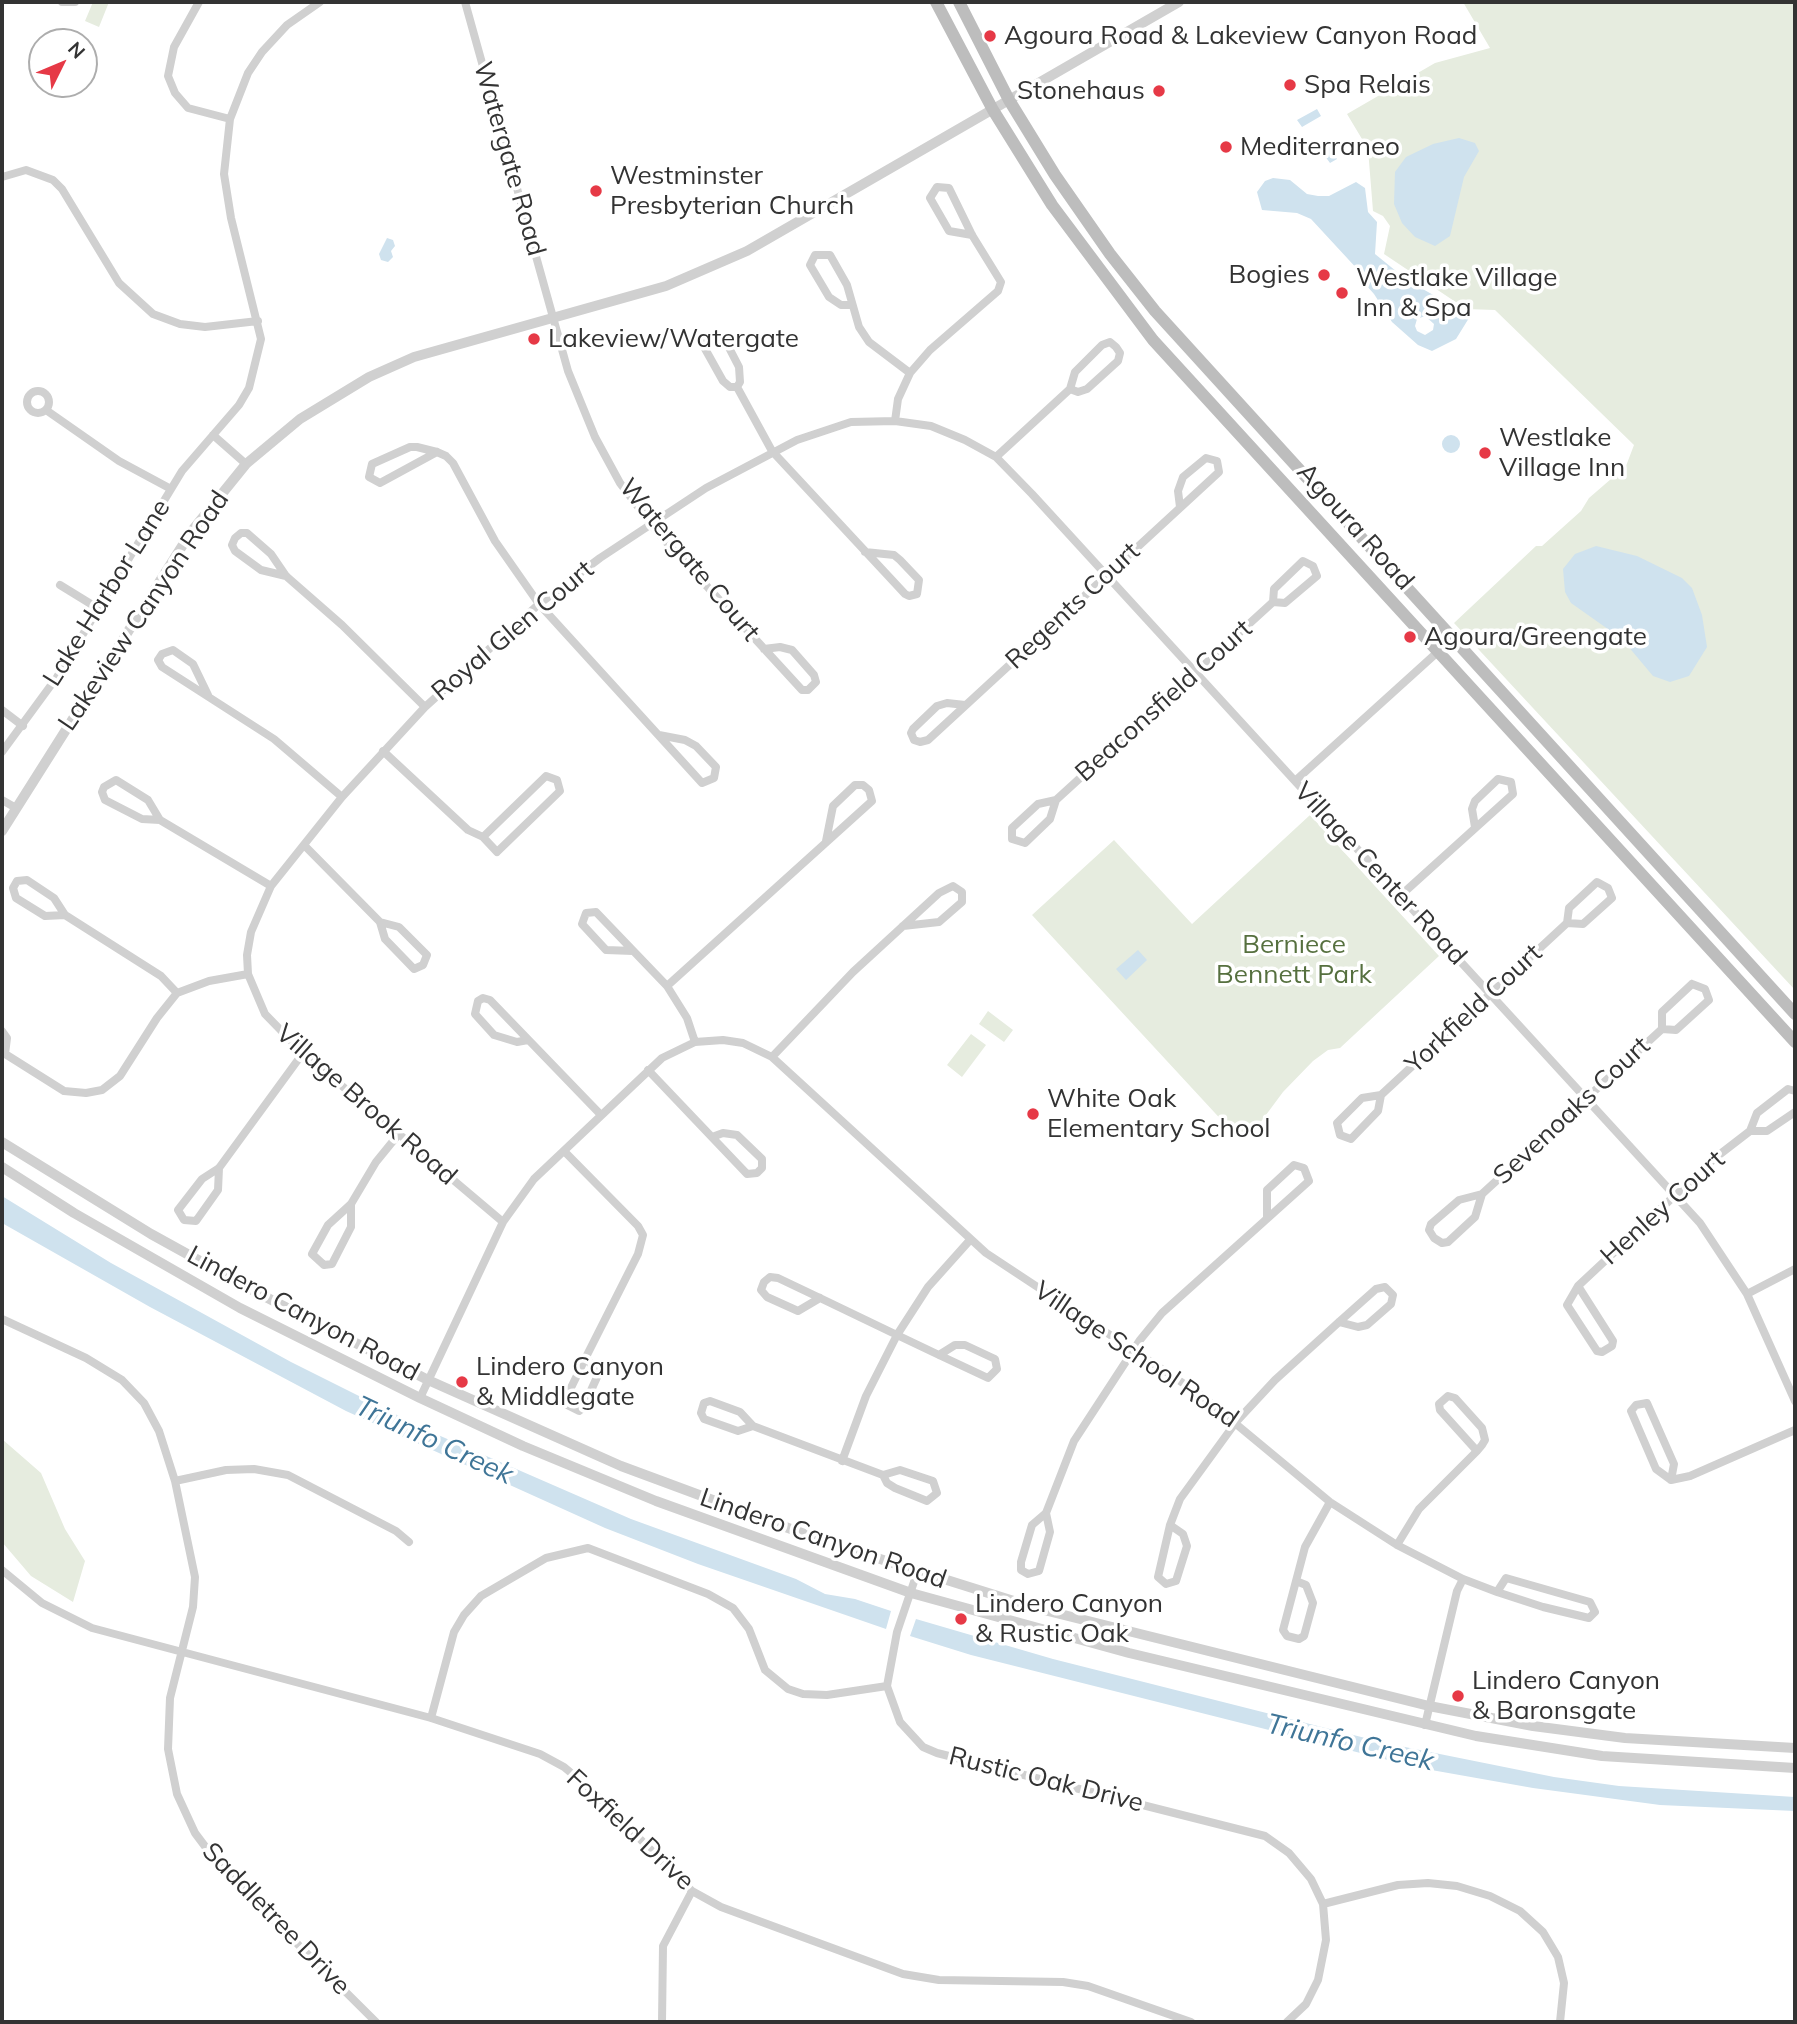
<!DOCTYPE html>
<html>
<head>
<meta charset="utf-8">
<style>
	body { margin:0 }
	#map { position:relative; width:1797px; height:2024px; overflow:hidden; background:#fff; font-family:Mulish,sans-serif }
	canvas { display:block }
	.frame { position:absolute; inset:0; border:4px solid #333; pointer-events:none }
	.north { position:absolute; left:28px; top:28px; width:70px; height:70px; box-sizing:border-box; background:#fff; border:2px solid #adadad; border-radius:50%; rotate:47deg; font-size:19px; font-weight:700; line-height:28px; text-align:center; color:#333 }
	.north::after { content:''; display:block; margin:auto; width:24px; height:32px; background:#e63946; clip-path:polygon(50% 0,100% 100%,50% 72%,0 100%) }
</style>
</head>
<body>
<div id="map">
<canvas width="1797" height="2024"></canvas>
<div class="frame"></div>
<div class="north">N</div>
</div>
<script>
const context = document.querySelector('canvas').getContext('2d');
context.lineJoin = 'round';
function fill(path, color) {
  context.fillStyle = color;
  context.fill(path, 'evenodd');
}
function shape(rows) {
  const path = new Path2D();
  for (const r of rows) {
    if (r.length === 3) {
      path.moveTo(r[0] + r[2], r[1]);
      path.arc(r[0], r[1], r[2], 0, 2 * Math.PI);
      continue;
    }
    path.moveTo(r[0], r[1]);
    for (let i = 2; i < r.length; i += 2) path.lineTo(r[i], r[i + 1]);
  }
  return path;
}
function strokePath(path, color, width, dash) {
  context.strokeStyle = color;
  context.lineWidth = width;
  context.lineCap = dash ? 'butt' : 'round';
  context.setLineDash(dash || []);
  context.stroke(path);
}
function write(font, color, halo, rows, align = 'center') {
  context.font = font + ' Mulish,sans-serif';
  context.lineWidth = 7;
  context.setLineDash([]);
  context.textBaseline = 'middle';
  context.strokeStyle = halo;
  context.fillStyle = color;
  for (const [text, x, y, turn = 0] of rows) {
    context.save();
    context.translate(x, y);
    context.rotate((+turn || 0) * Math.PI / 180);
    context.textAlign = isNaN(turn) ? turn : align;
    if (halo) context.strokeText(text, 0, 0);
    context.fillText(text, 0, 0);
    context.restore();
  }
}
const green = shape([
	[93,2,109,2,99,27,85,21],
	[1463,2,1795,2,1795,990,1454,623,1536,546,1542,546,1581,511,1589,498,1626,466,1634,445,1495,310,1466,309,1384,254,1390,226,1383,216,1373,211,1368,149,1347,114,1435,63,1490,48],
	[1310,815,1439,956,1340,1048,1328,1050,1313,1061,1283,1092,1260,1123,1239,1139,1032,915,1114,840,1192,924],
	[988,1011,1013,1030,1004,1042,979,1024],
	[971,1034,986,1045,962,1077,947,1065],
	[2,1439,41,1473,65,1529,85,1561,73,1602,31,1576,2,1542]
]);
const water = shape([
	[1317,109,1321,116,1302,127,1297,120],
	[1459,138,1475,143,1479,151,1464,177,1450,236,1435,246,1415,237,1402,223,1394,204,1395,172,1406,157,1433,144],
	[1329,142,1337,159,1330,163,1319,148],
	[1273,178,1290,180,1307,194,1318,196,1329,196,1356,182,1365,188,1368,212,1377,222,1375,254,1407,280,1435,296,1447,309,1467,314,1469,318,1456,339,1432,351,1418,345,1392,322,1374,294,1357,275,1360,272,1311,219,1297,213,1262,210,1257,192,1265,181],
	[1425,316,1434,324,1433,330,1425,335,1417,331,1415,326,1417,319],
	[387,238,393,240,395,246,391,251,393,257,388,262,381,260,379,254],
	[1451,444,9],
	[1596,546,1637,556,1682,578,1692,588,1702,615,1707,647,1689,676,1670,682,1653,676,1622,639,1571,603,1565,592,1563,569,1575,554],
	[1138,950,1147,960,1126,980,1116,969],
	[2,1196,111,1263,291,1362,429,1431,631,1519,796,1579,825,1594,855,1599,891,1611,886,1629,698,1564,605,1528,346,1411,150,1307,2,1223],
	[916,1619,1053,1659,1385,1743,1554,1777,1619,1786,1795,1797,1795,1811,1660,1805,1533,1788,1420,1768,971,1655,910,1636]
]);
const minor = shape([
	[62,2,75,2],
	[199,2,174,47,168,76,175,93,188,108,230,119],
	[465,2,568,371,595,437,620,483,658,533,802,690,808,690,816,682,814,675,792,650,780,647,764,649],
	[2,177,26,170,53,180,62,189,119,283,153,314,180,324,205,327,258,321],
	[851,305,841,305,829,297,810,265,815,255,830,255,847,285,859,327,869,342,910,373],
	[737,387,730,387,723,381,704,347,705,342,713,338,720,335,724,338,739,367,740,382,737,387,772,451,905,594,909,596,917,594,919,580,900,560,894,555,865,552],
	[38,402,11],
	[46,410,119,461,171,489],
	[895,421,898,399,910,373,930,350,998,291,1001,282,972,235,949,188,937,187,930,198,949,231,972,235],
	[213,435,246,464],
	[437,452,380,483,369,477,372,464,410,447,417,447,437,452,446,456,453,463,495,541,539,604,702,783,714,778,716,767,696,746,685,740,659,735],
	[996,457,1070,389,1075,372,1102,345,1110,342,1116,347,1120,353,1118,361,1087,389,1078,392,1070,389],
	[286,576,261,570,235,551,232,545,235,538,241,533,247,533,271,554,286,576,342,625,425,707],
	[60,585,99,609],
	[208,695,193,664,173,650,162,654,158,660,162,667,274,739,342,797],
	[965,705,947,703,937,706,913,729,911,733,914,740,920,742,928,740,1219,472,1217,461,1206,458,1183,477,1178,491,1180,507],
	[2,710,23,726],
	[383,751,468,830,483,837,497,852,560,791,557,780,546,776,483,837],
	[2,752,57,677,182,471,239,405,249,388,261,339,231,218,224,174,230,119,248,73,262,52,287,25,320,2],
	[1295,781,1452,639],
	[2,800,16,808],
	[1056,800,1050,819,1025,843,1012,839,1012,828,1038,804,1056,800,1273,602,1274,589,1303,561,1313,566,1317,576,1285,603,1273,602],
	[160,820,148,800,116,780,104,787,102,792,105,800,142,819,160,820,271,886],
	[304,845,380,922,385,939,414,969,423,965,427,955,399,927,380,922],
	[1400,896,1513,794,1511,782,1498,779,1475,801,1472,809,1475,827],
	[65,915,45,916,16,898,13,888,17,881,27,880,54,898,65,915,161,976,177,993],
	[633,951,606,950,582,924,586,913,596,912,667,986,687,1018,695,1042],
	[1692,984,1705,989,1709,1000,1676,1030,1662,1029,1662,1012,1692,984],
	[667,986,872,801,869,790,863,785,855,785,833,806,826,841],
	[2,1031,7,1038,5,1054],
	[528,1040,517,1042,494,1035,475,1014,478,1001,483,998,490,1000,601,1115],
	[2,1052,64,1091,86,1093,102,1090,120,1076,157,1018,177,993,209,981,248,974],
	[772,1057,853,972,939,893,953,886,962,892,962,902,939,922,903,926],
	[648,1070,747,1174,757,1173,762,1168,762,1159,737,1135,723,1133,712,1137],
	[1381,1095,1378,1111,1351,1139,1340,1135,1337,1123,1362,1098,1381,1095,1567,923,1569,908,1597,882,1608,888,1612,898,1583,924,1567,923],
	[1750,1131,1767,1131,1795,1112],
	[564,1151,638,1226,643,1235,638,1254,586,1357,565,1400,567,1405,579,1411,583,1408,598,1375,586,1357],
	[219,1168,218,1190,196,1221,184,1220,178,1210,202,1179,219,1168,303,1053],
	[1482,1194,1475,1217,1448,1242,1442,1243,1434,1238,1429,1230,1431,1224,1459,1200,1482,1194,1662,1029],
	[351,1204,351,1227,332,1264,324,1265,312,1254,328,1225,351,1204,376,1162,398,1135],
	[503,1222,303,1053,265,1014,248,974,247,955,251,932,271,886,342,797,425,707,539,604,600,558,706,488,797,440,851,422,895,421,931,426,965,440,996,457,1032,494,1700,1223,1747,1294,1795,1401],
	[1578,1286,1613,1341,1612,1346,1602,1352,1597,1351,1567,1305,1578,1286,1715,1158,1750,1131,1757,1113,1788,1089,1795,1091],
	[1747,1294,1795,1269],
	[820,1298,798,1311,767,1297,761,1290,764,1282,770,1277,778,1278,820,1298,897,1335,939,1355,988,1378,997,1369,995,1359,965,1345,955,1345,939,1355],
	[2,1319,86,1358,122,1380,144,1403,159,1431,175,1481,195,1577,193,1607,170,1698,168,1749,177,1794,195,1833,222,1869,376,2022],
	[420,1398,503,1222,534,1179,662,1058,695,1042,723,1040,743,1043,772,1057,986,1253,1201,1395,1330,1502,1397,1545,1463,1579,1497,1592,1543,1607,1589,1618,1595,1612,1590,1602,1506,1578,1497,1592],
	[753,1426,738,1431,704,1419,701,1413,704,1403,710,1401,740,1412,753,1426,883,1475,887,1483,895,1488,927,1501,937,1493,933,1481,900,1470,883,1475],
	[842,1461,866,1396,897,1335,928,1287,970,1240],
	[1671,1480,1674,1464,1647,1403,1636,1405,1631,1411,1656,1469,1671,1480,1690,1476,1795,1430],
	[175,1481,226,1470,254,1469,288,1475,396,1531,409,1542],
	[1046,1513,1050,1532,1039,1571,1028,1574,1021,1570,1021,1562,1032,1525,1046,1513,1074,1441,1140,1340,1162,1313,1309,1181,1304,1168,1294,1165,1267,1190,1267,1217],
	[1170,1525,1183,1534,1187,1546,1176,1581,1166,1584,1158,1577,1170,1525,1180,1499,1236,1422,1275,1380,1339,1322,1376,1289,1385,1287,1393,1295,1391,1304,1367,1325,1358,1327,1339,1322],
	[1397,1545,1419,1509,1477,1451,1482,1445,1485,1440,1482,1428,1455,1398,1448,1396,1439,1404,1440,1410,1477,1451],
	[2,1570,42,1603,92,1628,431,1718,540,1754,564,1767,588,1787,692,1891,721,1907,903,1974,939,1980,1063,1982,1088,1986,1191,2022],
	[917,1573,897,1632,887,1686,900,1722,923,1747,937,1753,1265,1836,1289,1853,1311,1879,1323,1904,1326,1940,1318,1980,1306,2004,1287,2022],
	[1296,1581,1306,1585,1313,1603,1304,1636,1299,1639,1287,1636,1283,1630,1296,1581,1305,1547,1330,1502],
	[431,1718,454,1632,464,1615,481,1596,546,1558,588,1548,708,1594,733,1608,749,1629,765,1670,788,1689,803,1694,827,1695,887,1686],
	[1425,1725,1457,1591,1463,1579],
	[1323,1904,1398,1885,1428,1883,1457,1886,1490,1896,1520,1911,1543,1932,1558,1957,1564,1983,1560,2022],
	[662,2022,663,1946,692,1891]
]);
const tertiary = shape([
	[2,831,191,532,246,464,300,419,369,377,414,357,666,286,747,251,1179,2],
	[2,1142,151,1234,256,1292,428,1380,621,1466,826,1542,1036,1608,1429,1706,1533,1726,1625,1738,1795,1748],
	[2,1167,74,1213,240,1308,420,1398,523,1446,656,1501,911,1593,1129,1653,1476,1736,1602,1756,1795,1768]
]);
const secondary = shape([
	[936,2,993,110,1052,205,1153,340,1795,1042],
	[959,2,1009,100,1055,175,1110,254,1155,311,1795,1014]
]);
const markers = [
	[990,36,7,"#e63946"],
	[1290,85,7,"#e63946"],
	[1159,91,7,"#e63946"],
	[1226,147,7,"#e63946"],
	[596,191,7,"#e63946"],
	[1324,275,7,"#e63946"],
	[1342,293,7,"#e63946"],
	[534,339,7,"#e63946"],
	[1485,453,7,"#e63946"],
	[1410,637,7,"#e63946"],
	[1033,1114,7,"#e63946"],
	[462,1382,7,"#e63946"],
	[961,1619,7,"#e63946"],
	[1458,1696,7,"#e63946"]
];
const poiNames = [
	["Agoura Road & Lakeview Canyon Road",1004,36],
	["Spa Relais",1304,85],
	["Stonehaus",1145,91,"right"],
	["Mediterraneo",1240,147],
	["Westminster",610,176],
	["Presbyterian Church",610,206],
	["Bogies",1310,275,"right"],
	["Westlake Village",1356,278],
	["Inn & Spa",1356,308],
	["Lakeview/Watergate",548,339],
	["Westlake",1499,438],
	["Village Inn",1499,468],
	["Agoura/Greengate",1424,637],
	["White Oak",1047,1099],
	["Elementary School",1047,1129],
	["Lindero Canyon",476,1367],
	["& Middlegate",476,1397],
	["Lindero Canyon",975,1604],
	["& Rustic Oak",975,1634],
	["Lindero Canyon",1472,1681],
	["& Baronsgate",1472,1711]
];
const streetNames = [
	["Watergate Road",509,159,74],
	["Agoura Road",1355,527,48],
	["Watergate Court",689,560,50],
	["Lake Harbor Lane",107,593,-58],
	["Regents Court",1073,606,-43],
	["Lakeview Canyon Road",144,611,-56],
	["Royal Glen Court",513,631,-40],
	["Beaconsfield Court",1164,701,-42],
	["Village Center Road",1380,874,47],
	["Yorkfield Court",1474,1009,-43],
	["Village Brook Road",366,1105,41],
	["Sevenoaks Court",1572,1111,-43],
	["Henley Court",1663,1208,-42],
	["Lindero Canyon Road",303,1314,28],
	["Village School Road",1136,1355,34],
	["Lindero Canyon Road",823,1539,19],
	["Rustic Oak Drive",1046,1780,14],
	["Foxfield Drive",630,1830,43],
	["Saddletree Drive",276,1919,46]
];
const parkNames = [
	["Berniece",1294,945],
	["Bennett Park",1294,975]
];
const waterNames = [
	["Triunfo Creek",434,1441,25],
	["Triunfo Creek",1350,1743,13]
];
fill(green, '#e6ecdf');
fill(water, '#cfe2ee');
strokePath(minor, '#d0d0d0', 8);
strokePath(tertiary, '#d0d0d0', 10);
strokePath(secondary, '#bdbdbd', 12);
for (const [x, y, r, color] of markers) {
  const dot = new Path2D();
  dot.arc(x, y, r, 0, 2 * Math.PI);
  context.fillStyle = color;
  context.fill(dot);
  strokePath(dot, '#fff', 2.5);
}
write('26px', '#333', '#fff', poiNames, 'left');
write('26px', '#333', '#fff', streetNames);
write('26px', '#56703f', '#fff', parkNames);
write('italic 28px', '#3f7597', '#fff', waterNames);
</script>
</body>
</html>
